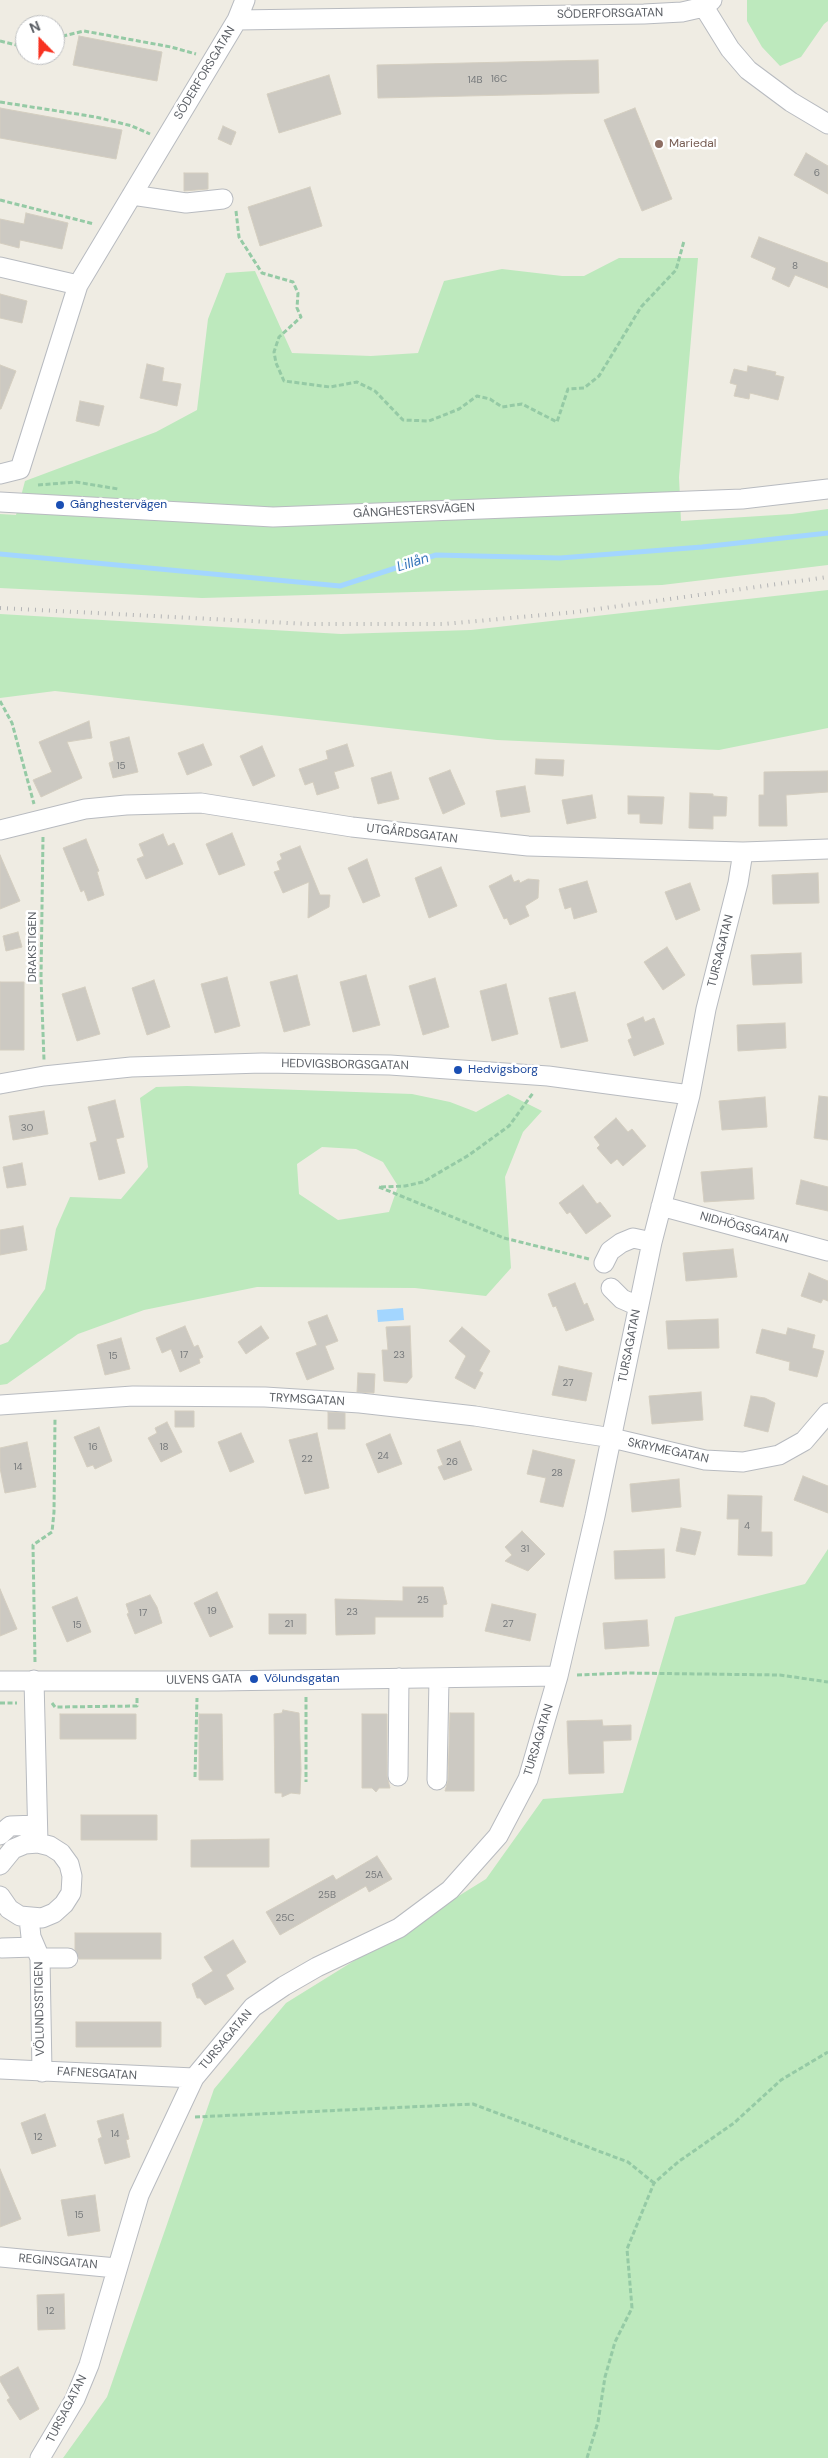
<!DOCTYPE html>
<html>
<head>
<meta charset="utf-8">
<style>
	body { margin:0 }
	#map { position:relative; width:828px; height:2458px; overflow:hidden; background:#efece3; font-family:"DM Sans",sans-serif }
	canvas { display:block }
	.north { position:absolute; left:15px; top:15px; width:50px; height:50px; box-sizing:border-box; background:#fff; border:1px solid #bdbfc1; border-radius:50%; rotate:338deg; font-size:14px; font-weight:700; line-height:20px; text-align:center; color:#5b5f65 }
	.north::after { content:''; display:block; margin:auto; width:18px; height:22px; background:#f83120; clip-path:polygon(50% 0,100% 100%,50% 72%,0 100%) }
</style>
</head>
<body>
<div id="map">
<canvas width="828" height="2458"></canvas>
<div class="north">N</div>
</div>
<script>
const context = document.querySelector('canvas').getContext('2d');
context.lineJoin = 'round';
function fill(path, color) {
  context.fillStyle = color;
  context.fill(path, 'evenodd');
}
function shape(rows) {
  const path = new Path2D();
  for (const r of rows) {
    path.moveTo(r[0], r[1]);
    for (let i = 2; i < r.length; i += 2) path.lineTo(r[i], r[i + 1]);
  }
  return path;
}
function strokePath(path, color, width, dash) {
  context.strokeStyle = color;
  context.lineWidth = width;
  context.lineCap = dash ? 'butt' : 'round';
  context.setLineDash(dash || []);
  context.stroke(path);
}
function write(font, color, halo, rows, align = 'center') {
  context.font = font + ' "DM Sans",sans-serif';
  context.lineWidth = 5;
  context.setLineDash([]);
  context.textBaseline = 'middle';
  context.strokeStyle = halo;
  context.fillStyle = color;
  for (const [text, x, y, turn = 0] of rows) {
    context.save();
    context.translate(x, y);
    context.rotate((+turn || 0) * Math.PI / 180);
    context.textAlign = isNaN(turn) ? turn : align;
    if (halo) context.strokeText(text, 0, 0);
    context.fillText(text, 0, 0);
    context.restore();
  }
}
const green = shape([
	[747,0,828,0,828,21,824,24,801,57,780,66,762,47,747,21],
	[619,258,698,258,679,477,681,521,792,514,828,509,828,565,662,585,202,598,0,588,0,514,16,515,25,481,156,432,197,410,208,319,226,273,255,271,292,353,371,356,418,353,444,281,502,269,562,276,584,276],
	[828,590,828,728,719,750,497,740,55,691,0,698,0,614,341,634,471,630],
	[187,1086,412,1094,450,1102,476,1112,508,1094,542,1111,523,1132,505,1177,511,1268,486,1296,415,1288,257,1287,144,1310,78,1334,7,1384,0,1385,0,1345,8,1342,45,1289,56,1229,70,1197,121,1199,148,1167,140,1098,156,1087],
	[322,1147,356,1149,383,1162,398,1186,389,1212,338,1220,299,1194,297,1164],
	[828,1549,828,2458,63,2458,107,2397,214,2089,286,2003,486,1879,543,1799,623,1793,675,1617,805,1584]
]);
const water = shape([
	[403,1308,404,1320,378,1322,377,1310]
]);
const stream = shape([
	[0,554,340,586,436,555,560,558,702,547,828,533]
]);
const building = shape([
	[79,36,162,52,157,81,73,65,79,36],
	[598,60,599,93,378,98,377,65,598,60],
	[329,75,341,114,279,133,267,94,329,75],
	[0,108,122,130,116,159,0,138,0,108],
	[635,108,672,199,642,211,604,120,635,108],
	[223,126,236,132,231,145,218,139,223,126],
	[806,153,828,166,828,194,794,175,806,153],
	[184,173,208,173,208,189,184,191,184,173],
	[310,187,322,226,260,246,248,207,310,187],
	[26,213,68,223,62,249,20,240,19,248,0,243,0,219,24,224,26,213],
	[759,237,828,263,828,288,795,275,789,287,772,279,776,268,751,257,759,237],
	[0,294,27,301,22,323,0,318,0,294],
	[147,364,164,368,162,381,181,384,177,406,140,398,147,364],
	[0,365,16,371,1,409,0,409,0,365],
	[748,366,776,372,775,375,784,377,778,400,750,393,749,399,734,396,737,385,730,383,734,369,747,372,748,366],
	[80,401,104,406,99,426,76,421,80,401],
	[89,721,92,738,67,742,82,778,41,797,33,780,52,772,39,742,89,721],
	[129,737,138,772,113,778,109,763,114,761,110,742,129,737],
	[203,744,212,765,187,775,178,753,203,744],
	[347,744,354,766,334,772,339,788,317,795,313,782,305,785,299,769,328,759,326,751,347,744],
	[262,746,275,776,253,786,240,756,262,746],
	[536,759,564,760,563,776,535,774,536,759],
	[450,770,465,804,443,814,429,778,450,770],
	[828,771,828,792,786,795,787,826,759,826,759,795,764,795,764,772,828,771],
	[391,772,399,799,378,804,371,778,391,772],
	[525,786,530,812,501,817,496,791,525,786],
	[690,793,713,794,713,796,727,797,726,816,713,816,713,829,689,828,690,793],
	[592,795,596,818,567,824,562,800,592,795],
	[628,796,664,797,662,824,640,823,640,814,628,814,628,796],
	[232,833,245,865,219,875,206,844,232,833],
	[163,834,168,846,174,843,183,864,146,879,137,859,144,856,139,844,163,834],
	[86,839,99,871,97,872,104,895,88,901,84,890,81,892,63,848,86,839],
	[300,846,320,895,330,895,329,907,308,918,309,882,283,893,274,872,280,870,277,862,282,859,280,854,300,846],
	[0,855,20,901,0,909,0,855],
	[367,859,380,896,363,903,348,868,367,859],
	[441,867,457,906,429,918,415,878,441,867],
	[818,873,819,903,773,904,772,875,818,873],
	[511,875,514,882,519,880,520,883,528,879,539,880,538,898,525,906,529,916,510,925,507,918,504,919,489,886,511,875],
	[587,881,597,912,574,919,571,907,565,909,559,889,587,881],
	[690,883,700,910,676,920,665,892,690,883],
	[18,932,22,947,6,951,3,936,18,932],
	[667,947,685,975,663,990,644,962,667,947],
	[801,953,802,983,753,985,751,955,801,953],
	[297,975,310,1025,284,1032,270,982,297,975],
	[366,975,380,1025,353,1032,340,982,366,975],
	[227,977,240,1026,215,1033,201,984,227,977],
	[435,978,449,1027,423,1035,409,986,435,978],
	[154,980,170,1027,147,1035,132,988,154,980],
	[0,982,24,982,24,1050,0,1050,0,982],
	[506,984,518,1034,492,1041,480,991,506,984],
	[85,987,100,1034,77,1041,62,994,85,987],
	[575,992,588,1041,561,1048,549,998,575,992],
	[643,1017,645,1022,654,1018,664,1044,634,1056,628,1040,632,1038,627,1024,643,1017],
	[785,1023,786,1048,738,1051,737,1025,785,1023],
	[819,1096,828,1097,828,1140,814,1138,819,1096],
	[765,1097,767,1127,722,1130,719,1101,765,1097],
	[115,1100,124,1137,116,1139,125,1173,99,1180,90,1143,97,1141,88,1107,115,1100],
	[44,1111,48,1134,13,1140,9,1116,44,1111],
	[616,1118,628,1132,632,1129,646,1146,623,1166,617,1159,611,1164,597,1148,600,1145,594,1137,616,1118],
	[22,1163,26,1185,7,1188,3,1167,22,1163],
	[752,1168,754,1199,704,1202,701,1172,752,1168],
	[801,1180,828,1187,828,1211,796,1204,801,1180],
	[583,1185,597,1204,600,1202,611,1216,586,1234,570,1212,567,1214,559,1203,583,1185],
	[23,1226,27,1250,0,1255,0,1230,23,1226],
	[733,1249,737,1277,686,1281,683,1253,733,1249],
	[809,1273,828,1281,828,1301,823,1299,821,1303,801,1296,809,1273],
	[575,1283,584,1305,587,1303,594,1320,566,1331,556,1306,553,1307,548,1294,575,1283],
	[327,1315,338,1341,325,1346,334,1369,307,1380,296,1353,317,1345,308,1322,327,1315],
	[718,1319,719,1348,668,1349,666,1321,718,1319],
	[185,1326,194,1347,198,1345,203,1357,199,1359,200,1363,180,1372,171,1349,162,1353,156,1338,185,1326],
	[261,1326,269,1338,246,1354,238,1342,261,1326],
	[410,1326,412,1377,407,1383,384,1381,382,1350,388,1350,386,1327,410,1326],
	[462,1327,490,1351,479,1371,483,1373,475,1389,455,1378,466,1356,449,1341,462,1327],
	[788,1328,815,1335,812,1348,824,1351,817,1377,789,1370,790,1362,756,1353,762,1329,786,1335,788,1328],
	[121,1338,130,1369,105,1375,97,1345,121,1338],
	[559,1366,592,1373,586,1401,552,1395,559,1366],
	[358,1373,375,1374,374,1393,357,1392,358,1373],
	[701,1392,703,1420,652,1424,649,1396,701,1392],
	[751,1396,765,1398,775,1403,768,1432,744,1426,751,1396],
	[175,1411,194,1411,194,1427,175,1427,175,1411],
	[328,1412,345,1413,345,1429,328,1429,328,1412],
	[167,1422,182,1452,161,1462,148,1438,157,1433,155,1428,167,1422],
	[99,1427,112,1461,95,1469,93,1465,87,1467,74,1437,99,1427],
	[241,1433,254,1462,230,1472,218,1442,241,1433],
	[317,1433,329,1488,305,1494,289,1440,317,1433],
	[390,1434,402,1464,378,1473,366,1444,390,1434],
	[460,1441,472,1470,444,1480,438,1467,443,1465,437,1450,460,1441],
	[27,1442,36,1487,5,1493,0,1468,0,1448,27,1442],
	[533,1450,575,1460,563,1507,540,1502,546,1478,527,1474,533,1450],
	[803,1476,828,1486,828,1513,794,1500,803,1476],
	[679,1479,681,1507,632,1512,630,1484,679,1479],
	[728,1495,762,1496,761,1532,772,1532,772,1556,738,1555,739,1519,727,1519,728,1495],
	[681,1528,701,1532,695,1555,676,1551,681,1528],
	[522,1531,545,1554,528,1571,505,1561,512,1555,505,1547,522,1531],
	[664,1549,665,1578,615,1579,614,1551,664,1549],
	[403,1587,443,1587,447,1604,443,1605,443,1617,375,1617,375,1634,336,1635,335,1599,403,1601,403,1587],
	[0,1589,17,1629,0,1636,0,1589],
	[217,1592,233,1627,210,1637,194,1603,217,1592],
	[150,1595,157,1607,162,1623,135,1634,127,1614,129,1613,126,1604,150,1595],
	[77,1597,91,1632,67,1642,52,1607,77,1597],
	[492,1604,536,1614,530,1641,485,1631,492,1604],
	[269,1614,306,1614,306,1634,269,1634,269,1614],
	[647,1620,649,1646,605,1649,603,1623,647,1620],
	[283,1710,299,1713,301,1770,300,1794,291,1793,282,1797,282,1793,275,1793,274,1714,282,1713,283,1710],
	[450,1713,474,1713,474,1791,445,1791,448,1780,450,1713],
	[60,1714,136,1714,136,1739,60,1739,60,1714],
	[199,1714,222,1714,223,1780,199,1780,199,1714],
	[362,1714,387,1714,387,1776,390,1788,379,1788,376,1792,372,1788,362,1788,362,1714],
	[602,1720,603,1726,631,1725,631,1740,603,1741,604,1773,569,1774,567,1721,602,1720],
	[81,1815,157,1815,157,1840,81,1840,81,1815],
	[269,1839,269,1867,191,1867,191,1840,269,1839],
	[377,1856,392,1879,369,1892,366,1886,280,1935,266,1912,333,1875,336,1880,377,1856],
	[75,1933,161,1933,161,1959,79,1959,75,1950,75,1933],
	[233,1940,246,1962,226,1975,234,1989,205,2005,200,1998,197,1998,192,1984,213,1971,204,1957,233,1940],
	[76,2022,161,2022,161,2047,76,2047,76,2022],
	[45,2114,56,2146,32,2154,21,2123,45,2114],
	[123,2114,129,2139,126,2140,130,2157,105,2164,98,2139,102,2137,97,2121,123,2114],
	[0,2169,21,2219,0,2227,0,2169],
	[95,2195,100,2231,68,2236,61,2200,95,2195],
	[64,2294,65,2329,38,2330,37,2295,64,2294],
	[18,2367,39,2409,20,2420,7,2400,10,2398,0,2381,0,2377,18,2367]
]);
const path = shape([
	[55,38,84,31,171,47,196,54],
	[0,41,25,47],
	[0,102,96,117,132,126,150,134],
	[0,200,94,224],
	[236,211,239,237,262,273,293,282,298,293,297,308,301,317,279,337,274,352,276,363,284,381,330,387,357,382,375,391,403,420,429,421,459,409,477,396,490,399,502,407,522,404,557,422,568,389,584,388,599,376,641,307,676,270,684,241],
	[38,485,76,482,118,489],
	[0,701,12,723,34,804],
	[43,837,41,978,44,1060],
	[379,1187,504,1238,589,1259],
	[381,1187,405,1186,423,1182,469,1155,509,1126,533,1093],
	[35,1662,33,1545,52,1532,54,1512,55,1419],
	[577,1675,625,1673,780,1675,828,1682],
	[306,1697,306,1782],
	[0,1703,17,1703],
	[52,1703,55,1707,137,1706,137,1697],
	[195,1777,197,1698],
	[195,2117,473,2104,628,2162,654,2183],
	[587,2458,598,2422,605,2377,615,2342,632,2308,627,2249,654,2183,678,2162,734,2123,781,2080,828,2052]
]);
const minor = shape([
	[704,7,730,49,748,70,791,102,828,124],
	[237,20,245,0],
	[132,195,186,203,223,199],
	[0,267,78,285],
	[0,474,20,469,78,285,237,20,644,14,682,12,704,7,712,0],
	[0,502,273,517,742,499,828,489],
	[0,830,85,809,126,805,201,803,352,827,528,846,743,852,828,849],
	[0,1084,44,1076,131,1067,262,1063,390,1065,548,1076,690,1095],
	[661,1206,828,1251],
	[604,1263,610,1251,621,1243,633,1238,652,1242],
	[611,1288,622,1299,638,1306],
	[0,1405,133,1396,265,1397,360,1403,475,1416,612,1438,705,1460,743,1462,779,1455,804,1441,828,1413],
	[34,1680,38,1843],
	[0,1681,218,1681,558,1676],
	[398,1776,399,1678],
	[437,1780,439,1679],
	[0,1835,10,1826,37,1825],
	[0,1865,13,1849,25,1844,38,1843,50,1846,61,1853,69,1864,72,1876,71,1893,64,1904,54,1913,42,1918,20,1916,9,1909,0,1896],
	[29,1918,31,1937,40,1958,42,2072],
	[2,1948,35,1947],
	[40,1958,68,1958],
	[0,2069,194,2078],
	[0,2257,116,2268],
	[40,2458,75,2399,89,2365,139,2195,194,2078,253,2007,284,1986,317,1967,399,1928,450,1890,498,1836,528,1779,558,1676,595,1516,652,1242,690,1095,706,1009,738,883,743,852]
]);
const rail = shape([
	[0,608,308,624,444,624,576,612,828,577]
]);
const markers = [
	[659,144,5,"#8d6e63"],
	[60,505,5,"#1a4fb4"],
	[458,1070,5,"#1a4fb4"],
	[254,1679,5,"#1a4fb4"]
];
const numberNames = [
	["16C",499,79],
	["14B",475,80],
	["6",817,173],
	["8",795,266],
	["15",121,766],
	["30",27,1128],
	["17",184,1355],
	["23",399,1355],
	["15",113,1356],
	["27",568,1383],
	["16",93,1447],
	["18",164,1447],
	["24",383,1456],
	["22",307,1459],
	["26",452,1462],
	["14",18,1467],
	["28",557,1473],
	["4",747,1526],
	["31",525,1549],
	["25",423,1600],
	["19",212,1611],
	["23",352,1612],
	["17",143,1613],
	["21",289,1624],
	["27",508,1624],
	["15",77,1625],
	["25A",374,1875],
	["25B",327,1895],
	["25C",285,1918],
	["14",115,2134],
	["12",38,2137],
	["15",79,2215],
	["12",50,2311]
];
const streetNames = [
	["SÖDERFORSGATAN",610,14,-1],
	["SÖDERFORSGATAN",205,73,-59],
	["GÅNGHESTERSVÄGEN",414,511,-3],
	["UTGÅRDSGATAN",412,834,7],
	["DRAKSTIGEN",33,947,-90],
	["TURSAGATAN",721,951,-76],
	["HEDVIGSBORGSGATAN",345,1065,1],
	["NIDHÖGSGATAN",744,1228,15],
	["TURSAGATAN",630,1346,-79],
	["TRYMSGATAN",307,1400,3],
	["SKRYMEGATAN",668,1451,12],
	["ULVENS GATA",204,1680,-1],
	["TURSAGATAN",539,1740,-73],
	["VÖLUNDSSTIGEN",40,2009,-91],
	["TURSAGATAN",226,2040,-50],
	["FAFNESGATAN",97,2074,3],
	["REGINSGATAN",58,2262,5],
	["TURSAGATAN",67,2409,-63]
];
const educationNames = [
	["Mariedal",669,144]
];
const transitNames = [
	["Gånghestervägen",70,505],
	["Hedvigsborg",468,1070],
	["Völundsgatan",264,1679]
];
const waterNames = [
	["Lillån",413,563,-18]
];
fill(green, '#bde9bd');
fill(water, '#a3d6ff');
strokePath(stream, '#a3d6ff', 5);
fill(building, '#ccc9c2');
strokePath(building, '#d4cec0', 1);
strokePath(minor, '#b8bbc0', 21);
strokePath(path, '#95caa5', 3, [5, 2.5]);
strokePath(minor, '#fff', 19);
strokePath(rail, '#b4b5b6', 4, [1, 6]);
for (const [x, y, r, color] of markers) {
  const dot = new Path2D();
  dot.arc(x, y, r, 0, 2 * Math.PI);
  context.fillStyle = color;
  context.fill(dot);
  strokePath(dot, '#fff', 2);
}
write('10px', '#777a7c', null, numberNames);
write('12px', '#5b5f65', '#fff', streetNames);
write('12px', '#785e54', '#fff', educationNames, 'left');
write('12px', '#164399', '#fff', transitNames, 'left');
write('italic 14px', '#3776ba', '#fff', waterNames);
</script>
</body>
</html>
